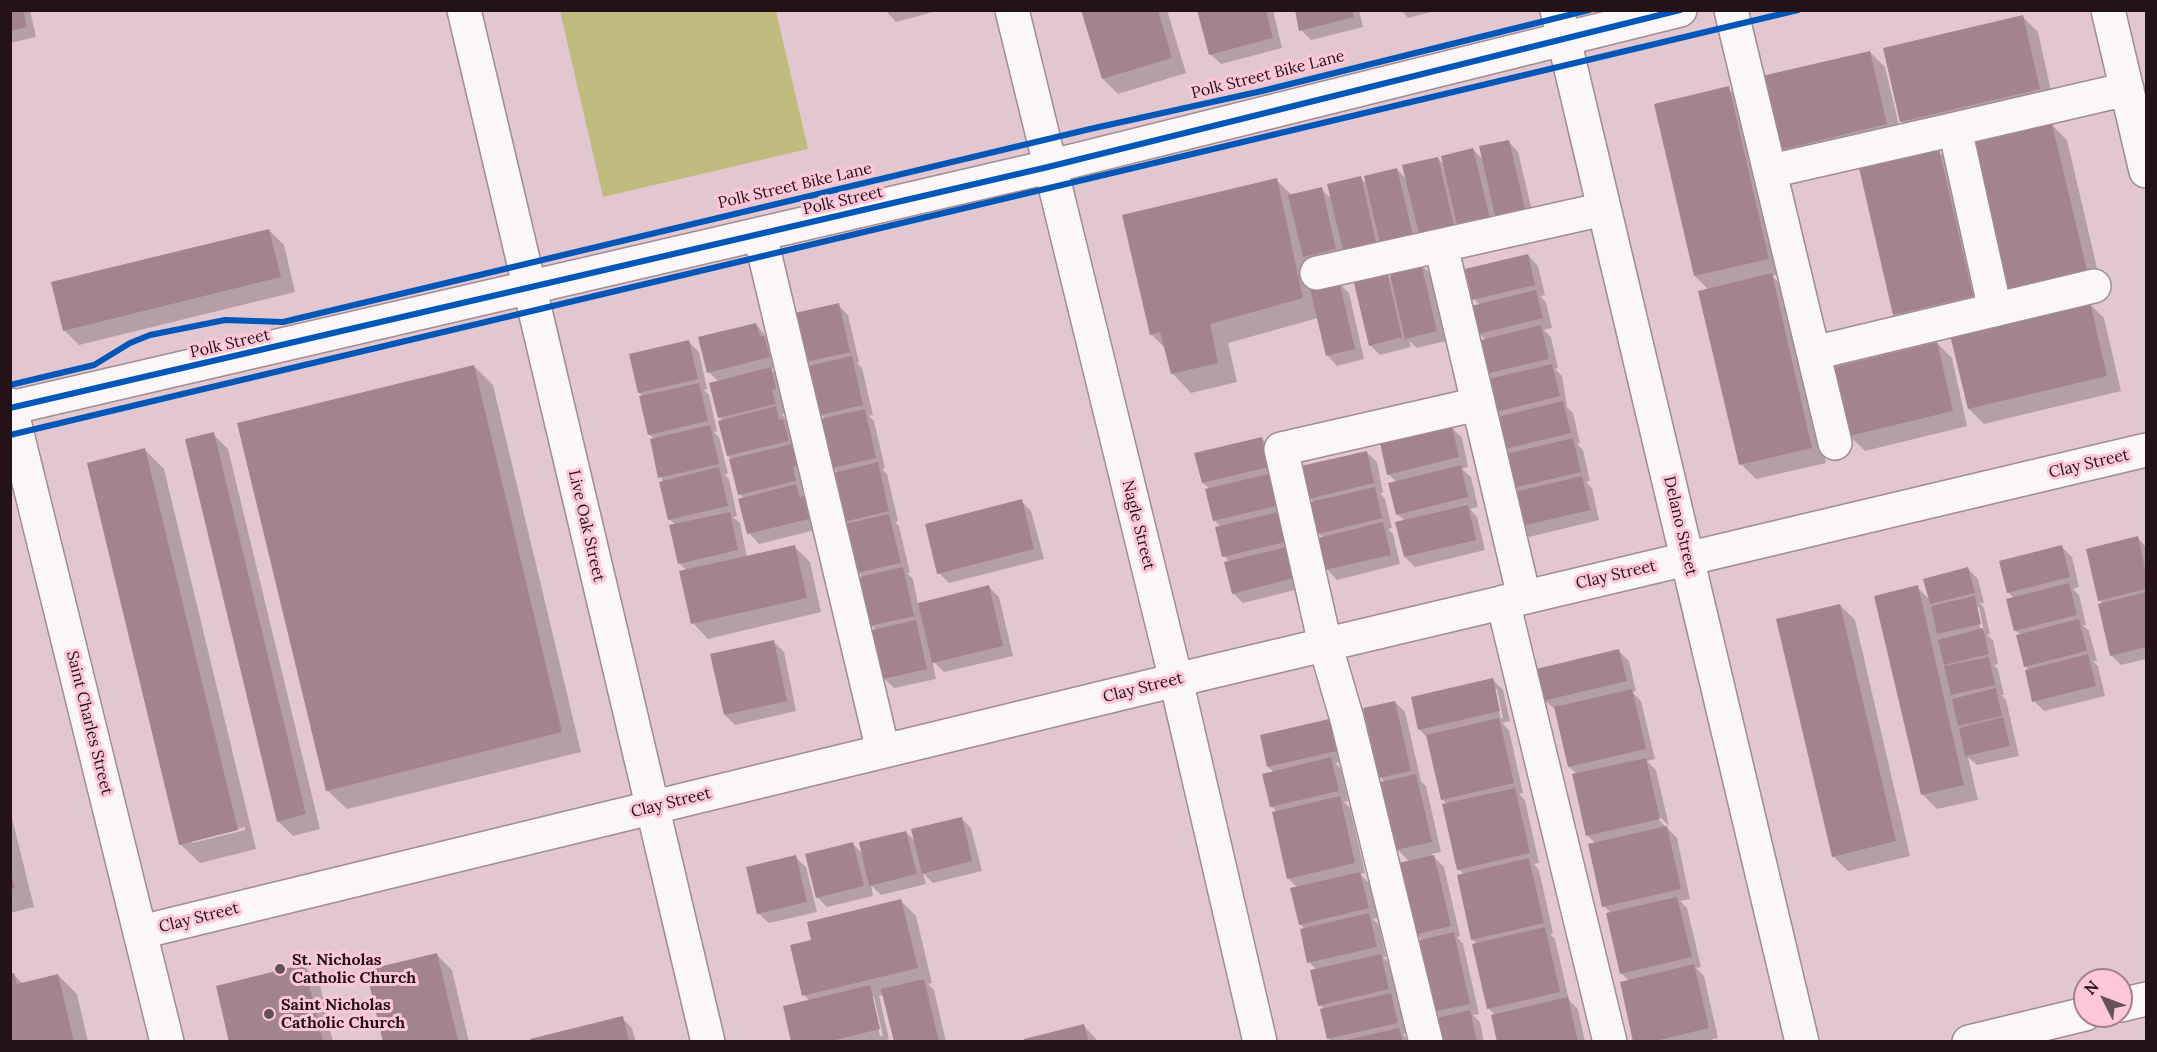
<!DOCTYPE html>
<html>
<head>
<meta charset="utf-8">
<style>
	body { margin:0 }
	#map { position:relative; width:2157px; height:1052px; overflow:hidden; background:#e3c7d0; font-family:Lora,serif }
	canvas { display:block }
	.frame { position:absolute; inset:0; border:12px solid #241219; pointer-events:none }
	.north { position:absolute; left:2073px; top:968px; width:60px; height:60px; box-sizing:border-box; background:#fdc7d9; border:2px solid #a67f8c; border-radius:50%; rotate:312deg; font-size:16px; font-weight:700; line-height:24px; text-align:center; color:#241219 }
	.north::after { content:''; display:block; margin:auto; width:21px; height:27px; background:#675159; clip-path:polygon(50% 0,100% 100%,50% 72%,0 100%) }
</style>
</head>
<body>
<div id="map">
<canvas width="2157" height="1052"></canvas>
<div class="frame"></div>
<div class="north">N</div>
</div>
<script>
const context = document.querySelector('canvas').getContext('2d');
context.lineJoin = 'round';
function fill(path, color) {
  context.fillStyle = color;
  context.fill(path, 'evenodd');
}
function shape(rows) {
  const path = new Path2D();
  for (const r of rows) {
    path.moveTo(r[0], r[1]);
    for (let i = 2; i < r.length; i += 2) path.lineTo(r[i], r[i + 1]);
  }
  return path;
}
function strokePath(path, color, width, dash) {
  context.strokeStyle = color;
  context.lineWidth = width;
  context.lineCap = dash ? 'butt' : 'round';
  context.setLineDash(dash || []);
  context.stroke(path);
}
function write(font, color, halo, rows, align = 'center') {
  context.font = font + ' Lora,serif';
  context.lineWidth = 6;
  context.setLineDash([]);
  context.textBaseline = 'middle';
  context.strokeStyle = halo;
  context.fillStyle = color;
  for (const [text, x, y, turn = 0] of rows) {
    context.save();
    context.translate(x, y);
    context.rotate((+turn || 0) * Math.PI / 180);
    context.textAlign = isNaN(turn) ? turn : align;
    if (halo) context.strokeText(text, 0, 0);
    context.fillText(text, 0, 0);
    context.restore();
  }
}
const green = shape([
	[560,11,776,11,808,149,603,197]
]);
const shadow = shape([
	[10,10,30,10,36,37,10,43],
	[885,10,937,10,937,11,896,22],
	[1082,10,1167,10,1186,73,1118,94,1103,79],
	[1199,10,1273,10,1282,48,1221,64,1210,54],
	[1296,10,1359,10,1363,27,1311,40,1301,30],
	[1401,10,1438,10,1408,18],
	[2023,17,2038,32,2054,104,1917,137,1902,122,1885,49],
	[1870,52,1885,67,1902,138,1796,164,1781,149],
	[1728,88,1743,103,1783,273,1772,276,1786,290,1826,463,1756,479,1741,464,1709,290,1695,276],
	[2052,125,2067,140,2101,285,2024,304,2009,289],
	[1508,141,1518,152,1534,219,1507,225,1496,214,1499,228,1355,260,1342,248,1345,259,1339,283,1349,293,1364,359,1337,366,1327,355,1318,318,1228,343,1237,382,1191,393,1172,373,1166,349,1151,334,1276,180,1292,195,1321,189,1333,200,1360,178,1368,185,1397,169,1407,180,1438,158,1444,165,1473,149,1484,161],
	[1938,151,1953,166,1987,311,1909,329,1894,314],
	[269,230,284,245,295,292,79,345,64,330],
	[1528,255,1538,266,1545,295,1540,296,1546,302,1552,328,1544,330,1551,337,1558,368,1555,369,1562,376,1567,407,1573,413,1580,443,1577,444,1583,450,1590,481,1586,482,1592,488,1599,520,1529,537,1519,526,1493,412,1493,380,1486,373,1486,340,1479,333,1480,305,1474,299],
	[1420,264,1431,274,1446,341,1417,348,1409,341,1411,347,1380,355,1370,345,1386,273,1393,280],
	[2089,303,2104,318,2121,391,1984,424,1969,409],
	[838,305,848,315,859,362,857,363,862,368,873,415,869,416,874,421,885,468,882,469,887,474,898,521,895,522,899,526,910,573,907,573,913,579,918,604,989,587,999,597,1013,656,944,672,932,660,936,679,894,688,884,678,876,630,872,626,863,578,858,572,849,525,846,521,838,473,833,468,826,419,821,415,812,367,807,362],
	[756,324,774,347,779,367,771,369,781,379,786,399,781,400,785,414,782,414,793,431,805,491,802,492,819,529,759,544,749,533,744,499,740,494,733,460,728,456,723,421,719,417,719,382,709,372],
	[689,342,699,352,707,389,704,390,709,395,717,431,714,432,719,437,728,474,724,474,729,479,737,516,733,517,740,523,747,557,795,547,810,562,821,612,708,639,693,623,687,571,679,563,676,525,669,519,655,440,649,434,644,397,639,392],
	[1937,343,1952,358,1967,426,1865,451,1850,436],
	[474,366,493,385,581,752,347,809,327,790],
	[1452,428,1462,438,1468,467,1462,469,1471,477,1478,507,1470,509,1477,517,1485,550,1415,567,1405,557,1405,521,1397,514,1397,482,1388,474],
	[213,434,228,449,320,829,293,836,278,821],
	[1261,438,1272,448,1303,588,1243,603,1233,593,1230,562,1224,556,1221,527,1214,520,1210,489,1203,483],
	[145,450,164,469,256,849,200,863,180,844],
	[245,827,245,830,192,843,192,840],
	[1366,452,1377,462,1383,493,1380,493,1385,499,1392,528,1388,529,1393,534,1400,564,1337,580,1327,569,1324,538,1318,533,1315,503,1310,498],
	[1021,501,1031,511,1044,559,949,583,939,573],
	[2138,538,2146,547,2146,659,2121,665,2111,655,2103,604,2099,600],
	[2062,547,2072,557,2079,587,2073,589,2079,595,2086,625,2083,625,2089,631,2097,661,2093,661,2098,666,2105,696,2044,711,2034,701,2030,671,2025,666,2021,635,2015,630,2014,598,2008,592],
	[1968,569,1978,579,1984,603,1980,603,1984,608,1990,634,1987,635,1993,640,1998,664,1994,665,1998,669,2004,695,2001,695,2006,700,2019,756,1977,765,1968,757,1978,800,1937,809,1922,794,1917,587,1930,600],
	[1976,607,1979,607,1984,631,1981,632],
	[1840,605,1855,620,1910,856,1848,871,1833,856],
	[774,642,784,652,796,711,735,725,725,715],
	[1619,651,1629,661,1636,691,1632,692,1641,701,1655,759,1647,761,1656,770,1669,826,1656,813,1654,815,1677,838,1690,899,1680,901,1687,908,1701,967,1696,968,1704,976,1718,1038,1702,1042,1635,1042,1629,981,1621,973,1611,913,1604,906,1596,844,1587,835,1578,775,1569,767,1556,710,1544,700],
	[1493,680,1503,690,1510,721,1502,723,1509,730,1523,793,1519,794,1525,800,1539,863,1534,864,1539,870,1553,933,1550,934,1555,939,1569,1000,1578,1009,1585,1042,1499,1042,1496,1016,1488,1008,1477,944,1472,939,1464,874,1458,869,1448,805,1442,799,1429,739,1420,730,1413,698],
	[1494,689,1497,689,1503,718,1501,719],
	[1395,702,1405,712,1421,781,1426,786,1441,852,1431,854,1444,867,1460,936,1457,937,1463,944,1479,1014,1473,1015,1480,1022,1484,1042,1440,1042,1441,1019,1433,1012,1423,941,1416,934,1410,862,1397,849,1386,783,1380,777],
	[1329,721,1339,731,1346,761,1335,763,1341,769,1348,801,1344,802,1350,808,1365,873,1360,874,1370,884,1378,918,1373,919,1379,925,1386,957,1383,957,1391,965,1398,999,1396,999,1401,1005,1407,1033,1403,1034,1409,1042,1332,1042,1329,1038,1325,1010,1320,1005,1317,970,1309,962,1306,930,1300,924,1298,888,1288,878,1277,812,1271,806,1274,772,1268,767],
	[10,810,34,907,10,913],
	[961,818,971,828,982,871,933,883,923,873,926,884,881,895,871,885,873,896,827,907,817,897,853,844,863,854,906,832,916,842],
	[795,857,806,867,817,912,769,923,758,913],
	[901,901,916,916,932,983,928,984,934,990,946,1042,896,1042,884,995,879,996,889,1039,878,1042,793,1042,810,1001,804,995,813,941],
	[871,997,874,997,883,1036,880,1036],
	[437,955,452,970,469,1042,384,1042],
	[304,966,319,981,333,1042,231,1042],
	[14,975,23,984,58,975,77,994,88,1042,10,1042],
	[622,1018,632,1028,636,1042,532,1042],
	[1084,1026,1099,1042,1026,1042]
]);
const building = shape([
	[10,10,23,10,27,27,10,31],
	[1081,10,1158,10,1172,58,1102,79],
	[1197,10,1266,10,1273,38,1209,55],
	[1295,10,1352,10,1354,17,1299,31],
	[2023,15,2040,89,1900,122,1883,48],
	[1870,51,1887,124,1780,150,1762,76],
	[1729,86,1769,259,1694,276,1654,104],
	[2052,124,2087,270,2007,289,1973,142],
	[1509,140,1525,209,1495,216,1479,146],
	[1473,148,1490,218,1457,225,1441,156],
	[1939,149,1973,296,1893,315,1859,168],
	[1438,157,1454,226,1419,234,1402,165],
	[1397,168,1413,235,1380,243,1364,176],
	[1361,176,1376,242,1343,250,1327,184],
	[1277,178,1303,298,1210,324,1218,363,1171,374,1160,332,1150,335,1122,215],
	[1322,187,1336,249,1303,257,1288,195],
	[269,229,281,277,63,331,51,282],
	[1528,254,1535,285,1472,300,1465,269],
	[1421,263,1437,331,1405,339,1389,270],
	[1387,272,1402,337,1369,346,1353,279],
	[1772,273,1812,448,1739,465,1698,291],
	[1339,281,1355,349,1326,356,1310,289],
	[1536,290,1543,318,1478,334,1471,306],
	[2090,302,2107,376,1968,409,1950,335],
	[839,303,850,352,806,362,795,313],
	[756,323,760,336,764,336,770,357,707,373,698,337],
	[1541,325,1549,359,1485,374,1477,341],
	[689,340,698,379,638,393,629,354],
	[1937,342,1953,411,1849,436,1833,367],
	[852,356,863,405,820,415,808,366],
	[1552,364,1560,396,1492,413,1484,380],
	[474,365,562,732,326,791,237,423],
	[771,367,776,389,772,390,776,404,718,418,709,383],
	[699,383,708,421,648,435,639,396],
	[1563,401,1571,433,1501,450,1493,418],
	[776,406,779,420,783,419,789,441,727,456,718,421],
	[865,409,876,458,832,468,820,419],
	[710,425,719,464,658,478,650,439],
	[1452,426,1459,457,1387,475,1380,443],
	[214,432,306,814,277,822,185,439],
	[1262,437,1269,467,1202,483,1194,453],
	[1573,438,1581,472,1509,489,1502,455],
	[792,444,797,466,793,467,796,481,738,495,729,459],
	[145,448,238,830,179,845,87,463],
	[1367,451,1374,483,1309,499,1301,466],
	[878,462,889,511,844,522,833,473],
	[1461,465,1468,497,1396,515,1388,483],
	[719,467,728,506,668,520,659,482],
	[1269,474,1277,506,1213,521,1205,489],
	[1582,476,1590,510,1518,527,1510,493],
	[796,484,800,498,804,496,809,519,747,534,738,499],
	[1375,487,1382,518,1317,534,1310,502],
	[1022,499,1034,549,937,574,925,524],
	[1468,505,1476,540,1404,557,1395,522],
	[730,512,738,550,678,564,669,525],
	[1278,512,1285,542,1222,557,1215,527],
	[889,514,901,563,856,573,845,524],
	[1383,522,1391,555,1325,570,1318,538],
	[2138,536,2146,573,2146,589,2098,601,2086,549],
	[795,545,807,598,691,624,679,571],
	[2062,545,2070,577,2007,593,1999,561],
	[1287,547,1294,578,1232,594,1224,562],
	[903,567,914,616,870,626,859,577],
	[1968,567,1975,593,1930,604,1923,579],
	[2069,583,2077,615,2014,631,2006,599],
	[989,585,1003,646,932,663,918,603],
	[1918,585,1964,785,1921,795,1874,596],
	[2146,592,2146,647,2110,656,2098,604],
	[1975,596,1981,624,1937,634,1931,606],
	[1840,604,1896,841,1832,857,1776,619],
	[2079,619,2087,651,2024,667,2016,635],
	[916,620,927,669,883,679,872,630],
	[1983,628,1989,654,1944,665,1938,640],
	[774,640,787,701,724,715,710,654],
	[1619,649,1627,681,1543,701,1536,669],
	[2088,654,2096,686,2032,702,2025,670],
	[1989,657,1995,685,1951,695,1944,666],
	[1493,678,1500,711,1418,730,1411,697],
	[1996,688,2002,716,1958,726,1952,699],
	[1632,689,1646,749,1568,767,1554,707],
	[1395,701,1411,771,1379,778,1363,708],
	[2003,717,2010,746,1965,756,1959,728],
	[1499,718,1514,783,1441,800,1426,735],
	[1329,719,1337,751,1267,767,1260,735],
	[1331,757,1339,791,1270,807,1262,774],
	[1646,758,1660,819,1586,836,1572,774],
	[1416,774,1432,842,1396,850,1380,782],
	[1515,788,1530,853,1457,870,1442,804],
	[1340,796,1355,863,1287,879,1272,812],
	[962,817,972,861,922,874,911,829],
	[1667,826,1681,889,1602,907,1588,844],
	[906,831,917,874,869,886,859,842],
	[853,842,864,886,816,898,805,854],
	[796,855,807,902,757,914,746,867],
	[1434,855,1451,926,1414,935,1398,863],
	[1529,858,1544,923,1471,940,1457,875],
	[10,872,15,888,10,889],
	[1360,872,1369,908,1299,925,1290,888],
	[1677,897,1692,957,1620,974,1606,913],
	[901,899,918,968,802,996,790,945,811,940,807,922],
	[1369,913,1377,947,1307,963,1300,929],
	[1545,927,1560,992,1487,1009,1472,944],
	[1454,932,1470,1004,1432,1012,1416,941],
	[437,953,458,1040,383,1042,366,970],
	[1381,954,1389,989,1318,1006,1310,970],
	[304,964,323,1042,229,1042,216,986],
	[1694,964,1709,1028,1651,1042,1633,1042,1620,982],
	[14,973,17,984,58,974,74,1042,10,1042,10,974],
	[924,979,939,1042,894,1042,881,989],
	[870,985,880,1029,827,1042,791,1042,783,1006],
	[1391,993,1398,1023,1327,1039,1320,1009],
	[1568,997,1578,1042,1497,1042,1491,1015],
	[1470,1010,1477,1042,1438,1042,1433,1019],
	[623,1016,629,1042,530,1042,530,1039],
	[1084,1024,1089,1042,1024,1042,1024,1039],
	[1399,1028,1403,1042,1342,1042,1342,1041]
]);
const minor = shape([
	[464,10,708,1042],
	[1012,10,1176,680,1260,1042],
	[1557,10,1802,1042],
	[1731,10,1835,443],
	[2108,10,2146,171],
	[1771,171,1955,129],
	[760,235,883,751],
	[1441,246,1524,597],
	[1317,273,1604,209],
	[1995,310,1955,129,2127,89],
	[1814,353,2094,286],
	[10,405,167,1042],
	[1503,602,1610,1042],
	[141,932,1176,680,2146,450],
	[2121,1005,2146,999],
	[1426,1042,1347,719,1325,644,1281,449,1478,404],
	[1969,1042,2085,1014]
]);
const major = shape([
	[10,408,1048,167,1680,10]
]);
const cycleway = shape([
	[10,385,94,365,130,343,150,335,225,320,283,322,1090,129,1262,91,1589,10],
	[10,408,1048,167,1680,10],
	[10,435,1798,10]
]);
const markers = [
	[280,969,6,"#675159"],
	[269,1014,6,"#675159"]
];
const streetNames = [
	["Polk Street Bike Lane",1268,75,-14],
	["Polk Street Bike Lane",795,186,-13],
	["Polk Street",843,201,-13],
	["Polk Street",230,344,-13],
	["Clay Street",2089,464,-13],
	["Nagle Street",1138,525,76],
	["Live Oak Street",586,526,77],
	["Delano Street",1680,526,77],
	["Clay Street",1616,575,-13],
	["Clay Street",1143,688,-14],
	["Saint Charles Street",89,723,76],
	["Clay Street",671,803,-14],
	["Clay Street",199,918,-14]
];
const poiNames = [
	["St. Nicholas",292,960],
	["Catholic Church",292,978],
	["Saint Nicholas",281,1005],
	["Catholic Church",281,1023]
];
fill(green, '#bfbb7f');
fill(shadow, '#0003');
fill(building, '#a48391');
strokePath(minor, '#a08c92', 36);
strokePath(major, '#a08c92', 36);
strokePath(minor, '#fbf7f8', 33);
strokePath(major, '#fbf7f8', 33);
strokePath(cycleway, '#0057b8', 6);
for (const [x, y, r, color] of markers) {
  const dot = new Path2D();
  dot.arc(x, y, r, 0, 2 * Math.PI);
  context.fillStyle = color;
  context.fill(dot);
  strokePath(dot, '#fdc7d9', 2);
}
write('16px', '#241219', '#fdc7d9', streetNames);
write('bold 16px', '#241219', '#fdc7d9', poiNames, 'left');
</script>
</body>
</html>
